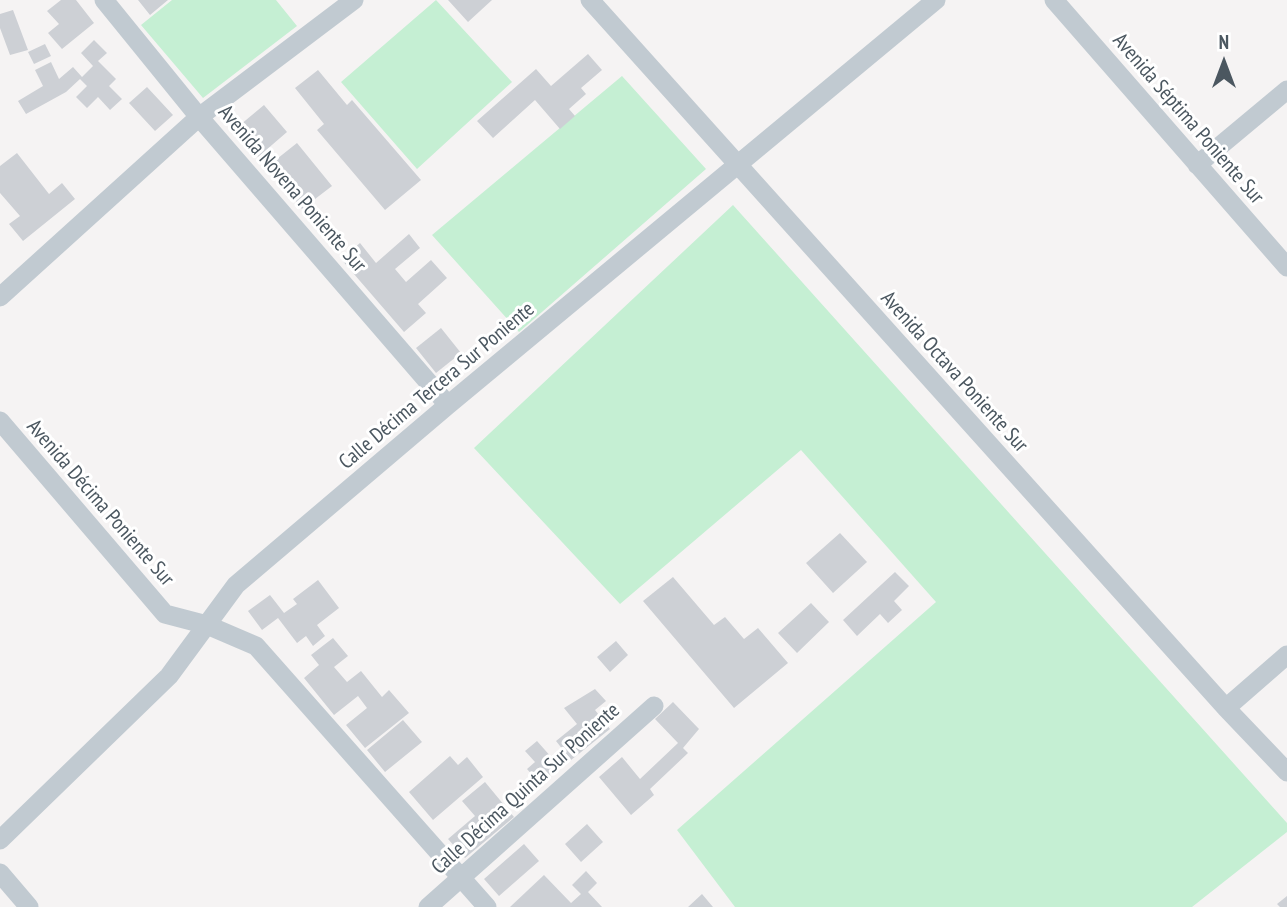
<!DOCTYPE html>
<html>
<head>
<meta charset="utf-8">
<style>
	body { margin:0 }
	#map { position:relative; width:1287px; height:907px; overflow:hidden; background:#f5f3f3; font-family:"PT Sans Narrow",sans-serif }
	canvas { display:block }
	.north { position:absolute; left:1189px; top:28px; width:70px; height:70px; -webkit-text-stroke:5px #fff; paint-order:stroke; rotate:0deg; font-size:19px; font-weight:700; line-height:28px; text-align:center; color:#4b5760 }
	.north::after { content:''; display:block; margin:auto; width:24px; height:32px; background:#4b5760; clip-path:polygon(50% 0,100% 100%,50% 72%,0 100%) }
</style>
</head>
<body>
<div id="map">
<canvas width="1287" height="907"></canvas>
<div class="north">N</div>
</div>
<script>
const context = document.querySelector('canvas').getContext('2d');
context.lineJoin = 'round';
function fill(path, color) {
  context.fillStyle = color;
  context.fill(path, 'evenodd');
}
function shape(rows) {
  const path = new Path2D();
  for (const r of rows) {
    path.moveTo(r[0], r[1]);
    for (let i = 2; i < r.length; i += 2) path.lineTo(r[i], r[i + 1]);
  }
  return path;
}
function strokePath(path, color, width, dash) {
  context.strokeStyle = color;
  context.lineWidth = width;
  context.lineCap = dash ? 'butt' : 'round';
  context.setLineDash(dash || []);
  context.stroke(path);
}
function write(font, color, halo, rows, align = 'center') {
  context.font = font + ' "PT Sans Narrow",sans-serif';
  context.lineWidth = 6;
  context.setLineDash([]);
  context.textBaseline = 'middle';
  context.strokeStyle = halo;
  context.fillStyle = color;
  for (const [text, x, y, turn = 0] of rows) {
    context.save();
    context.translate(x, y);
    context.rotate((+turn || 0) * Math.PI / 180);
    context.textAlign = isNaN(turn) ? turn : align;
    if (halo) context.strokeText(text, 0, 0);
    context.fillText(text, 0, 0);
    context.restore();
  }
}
const green = shape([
	[172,0,276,0,297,26,203,98,141,25],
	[436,0,512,82,417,169,341,82],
	[622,76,706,169,519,332,432,235],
	[733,205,1287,823,1287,832,1192,907,735,907,677,830,936,602,801,450,620,604,474,448]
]);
const building = shape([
	[61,0,76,0,94,23,62,49,48,33,59,24,47,11],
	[138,0,168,0,150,15],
	[448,0,492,0,468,22],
	[13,10,28,50,10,55,0,28,0,14],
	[94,40,107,53,98,61,116,79,109,86,122,99,110,110,98,97,87,108,76,97,87,86,80,79,66,92,26,114,18,101,43,86,35,70,51,62,59,79,73,67,82,77,93,66,81,53],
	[45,44,51,56,34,64,28,52],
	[588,54,602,70,581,88,586,94,569,109,575,116,560,129,535,100,493,138,477,121,536,69,551,86],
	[318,70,347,105,352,100,421,180,385,210,317,130,324,124,295,88],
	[147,87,173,115,155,131,129,103],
	[264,105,287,132,258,157,234,130],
	[297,143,332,186,302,209,268,166],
	[17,153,49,194,62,183,75,199,23,241,9,224,20,216,0,193,0,166],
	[409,234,420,248,395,269,406,282,431,260,447,278,418,304,426,313,404,332,341,259,360,243,376,263],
	[441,328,461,353,436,373,416,348],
	[840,533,867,562,833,593,806,563],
	[895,572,909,586,894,601,902,610,888,623,880,614,857,636,843,620],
	[673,577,714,625,725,617,744,639,758,628,788,663,734,708,643,601],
	[318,580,339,608,317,625,325,636,313,646,306,636,297,643,278,618,262,630,248,611,270,595,284,613,297,604,293,599],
	[811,603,829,622,797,653,778,633],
	[333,638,348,656,334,667,347,682,361,671,382,697,389,690,409,713,365,748,346,725,367,708,358,696,334,715,304,678,319,665,311,655],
	[616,641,628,655,610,672,597,657],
	[595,689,606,701,595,710,610,729,571,760,556,741,577,724,564,708],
	[673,702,699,729,683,748,688,753,650,789,654,795,631,815,599,777,622,757,640,779,678,743,655,719],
	[403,720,422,742,385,772,367,750],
	[537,741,560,767,540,784,527,769,535,762,525,751],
	[450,756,458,765,467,757,483,777,433,820,409,792],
	[485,782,514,817,465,858,448,839,475,816,462,801],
	[587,824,603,842,581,862,565,844],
	[524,844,539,861,499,896,484,879],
	[586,871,597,883,588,892,602,907,510,907,544,875,571,903,581,894,572,885],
	[702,894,713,907,688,907],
	[1287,896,1287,907,1280,907,1277,904]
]);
const street = shape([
	[104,0,199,117,448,405],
	[590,0,1226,708,1287,772],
	[1054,0,1287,267],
	[1197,165,1287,90],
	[0,297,199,117,354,0],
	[0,421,165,614,207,625,256,646,487,907],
	[1226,708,1287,655],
	[0,840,169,676,236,585,448,405,936,0],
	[0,873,29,907],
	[428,907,654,706]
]);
const streetNames = [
	["Avenida Séptima Poniente Sur",1188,119,49],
	["Avenida Novena Poniente Sur",292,189,49],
	["Avenida Octava Poniente Sur",954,372,48],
	["Calle Décima Tercera Sur Poniente",437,386,-40],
	["Avenida Décima Poniente Sur",100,503,49],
	["Calle Décima Quinta Sur Poniente",526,789,-42]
];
fill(green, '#c5efd3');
fill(building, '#cdd0d5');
strokePath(street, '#c1cad1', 19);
write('21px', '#4b5760', '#fff', streetNames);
</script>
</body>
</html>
